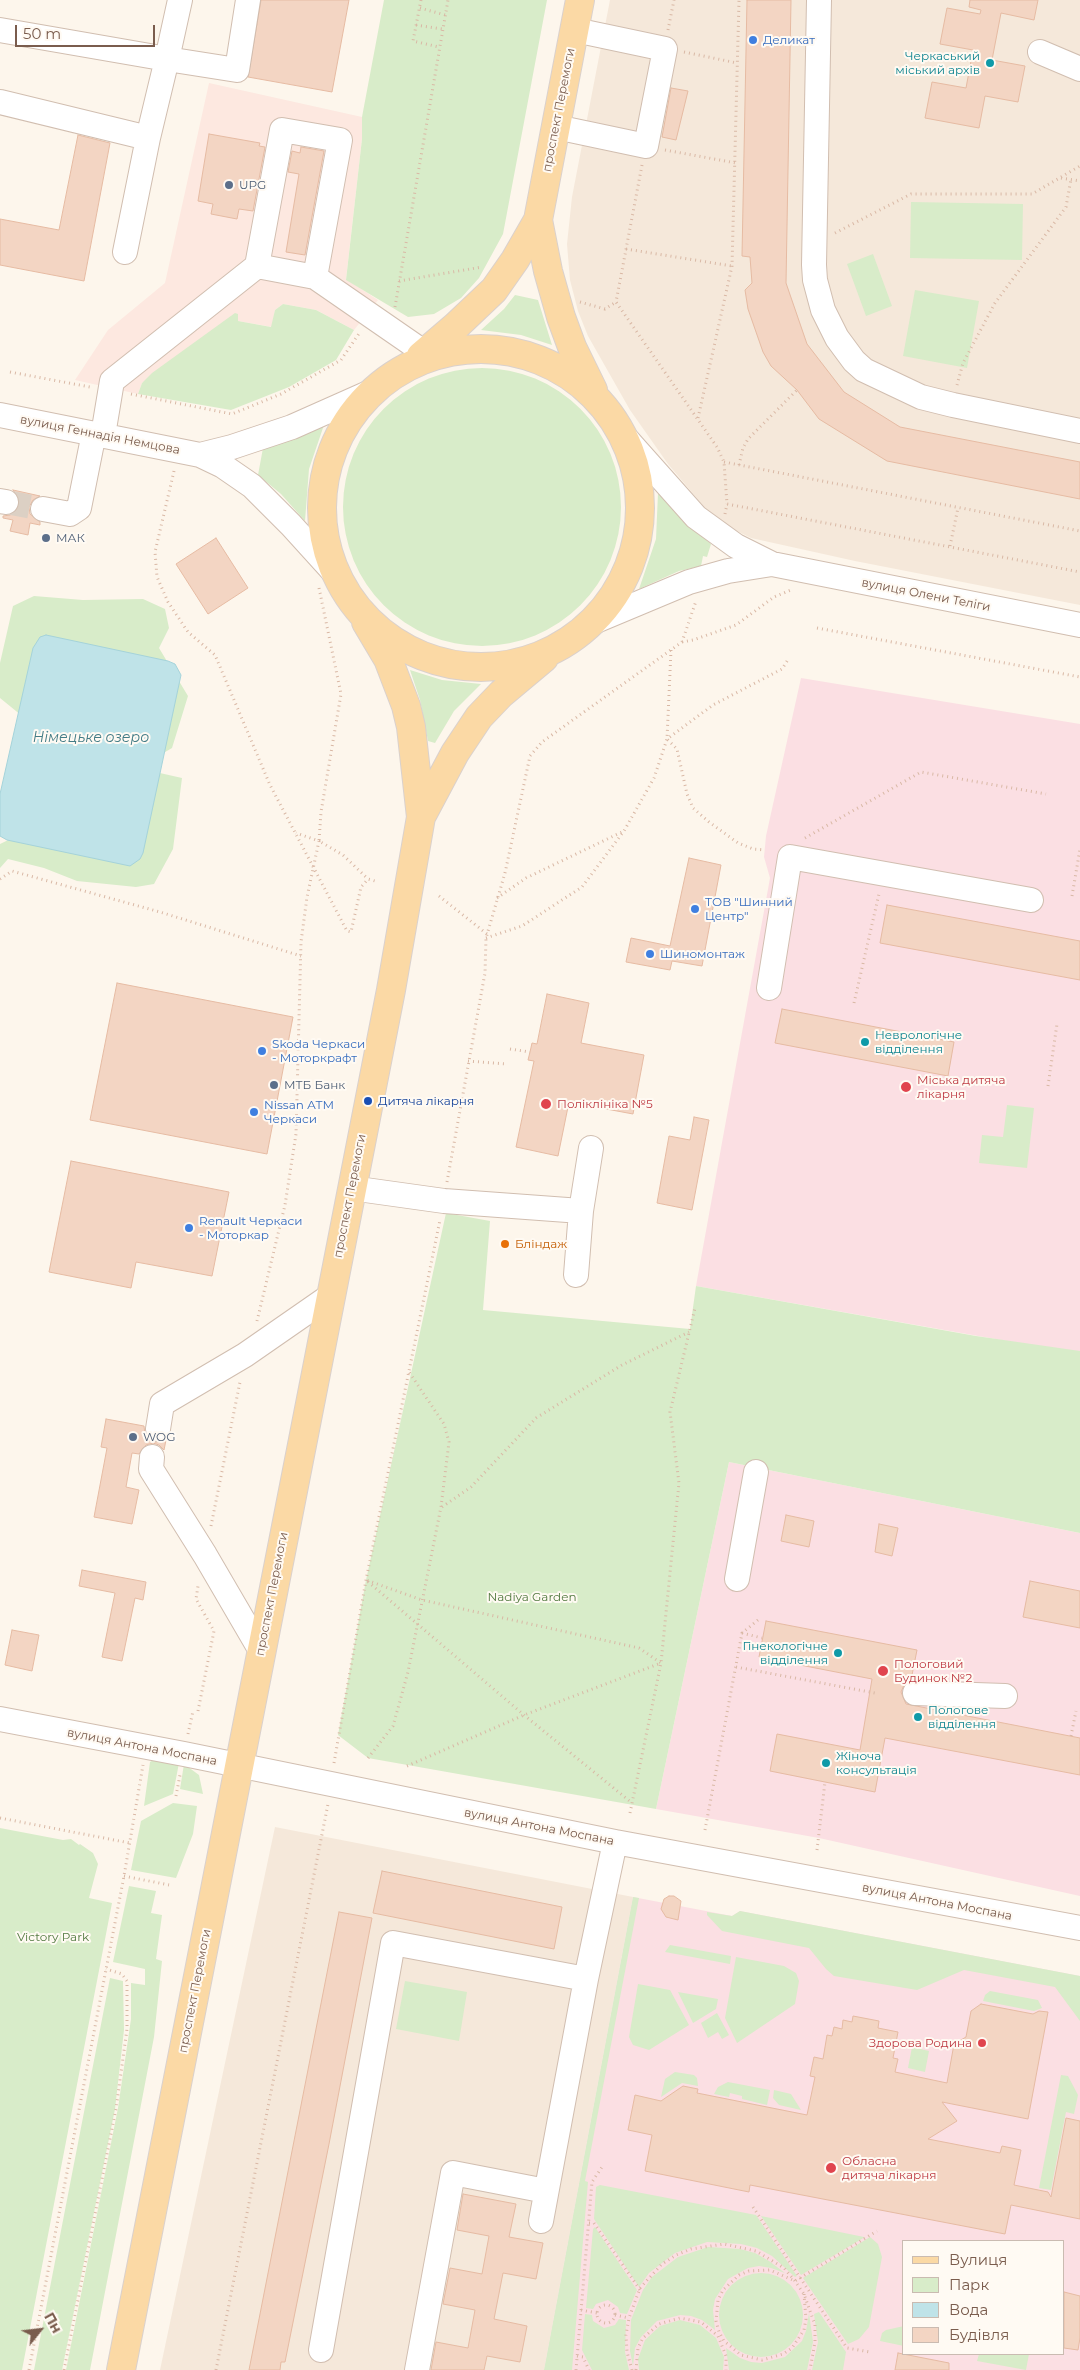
<!DOCTYPE html>
<html>
<head>
<meta charset="utf-8">
<style>
	body { margin:0 }
	#map { position:relative; width:1080px; height:2370px; overflow:hidden; background:#fdf6ec; font-family:Montserrat,sans-serif }
	canvas { display:block }
	.legend { position:absolute; left:902px; top:2240px; width:162px; height:115px; box-sizing:border-box; background:#fffaf3; border:1px solid #cabbb1; margin:0; padding:6px 9px; list-style:none; font-size:15px; color:#7a5c4d }
	.legend li { display:flex; align-items:center; gap:10px; height:25px }
	.legend b { width:25px; border:1px solid #cabbb1 }
	.north { position:absolute; left:15px; top:2305px; width:50px; height:50px; -webkit-text-stroke:4px #fffaf3; paint-order:stroke; rotate:61deg; font-size:14px; font-weight:700; line-height:20px; text-align:center; color:#7a5c4d }
	.north::after { content:''; display:block; margin:auto; width:18px; height:22px; background:#7a5c4d; clip-path:polygon(50% 0,100% 100%,50% 72%,0 100%) }
	.scale { position:absolute; left:15px; top:25px; width:140px; height:22px; box-sizing:border-box; border:2px solid #7a5c4d; border-top:0; padding-left:6px; font-size:15px; line-height:18px; white-space:nowrap; color:#7a5c4d; -webkit-text-stroke:4px #fffaf3; paint-order:stroke }
</style>
</head>
<body>
<div id="map">
<canvas width="1080" height="2370"></canvas>
<ul class="legend">
<li><b style="height:6px;background:#fbd9a5"></b>Вулиця</li>
<li><b style="height:14px;background:#d8ecc9"></b>Парк</li>
<li><b style="height:14px;background:#bfe3e8"></b>Вода</li>
<li><b style="height:14px;background:#f3d5c3"></b>Будівля</li>
</ul>
<div class="north">Пн</div>
<div class="scale">50 m</div>
</div>
<script>
const context = document.querySelector('canvas').getContext('2d');
context.lineJoin = 'round';
function fill(path, color) {
  context.fillStyle = color;
  context.fill(path, 'evenodd');
}
function shape(rows) {
  const path = new Path2D();
  for (const r of rows) {
    if (r.length === 3) {
      path.moveTo(r[0] + r[2], r[1]);
      path.arc(r[0], r[1], r[2], 0, 2 * Math.PI);
      continue;
    }
    path.moveTo(r[0], r[1]);
    for (let i = 2; i < r.length; i += 2) path.lineTo(r[i], r[i + 1]);
  }
  return path;
}
function strokePath(path, color, width, dash) {
  context.strokeStyle = color;
  context.lineWidth = width;
  context.lineCap = dash ? 'butt' : 'round';
  context.setLineDash(dash || []);
  context.stroke(path);
}
function write(font, color, halo, rows, align = 'center') {
  context.font = font + ' Montserrat,sans-serif';
  context.lineWidth = 4;
  context.setLineDash([]);
  context.textBaseline = 'middle';
  context.strokeStyle = halo;
  context.fillStyle = color;
  for (const [text, x, y, turn = 0] of rows) {
    context.save();
    context.translate(x, y);
    context.rotate((+turn || 0) * Math.PI / 180);
    context.textAlign = isNaN(turn) ? turn : align;
    if (halo) context.strokeText(text, 0, 0);
    context.fillText(text, 0, 0);
    context.restore();
  }
}
const residential = shape([
	[610,0,1080,0,1080,605,855,561,751,538,735,530,706,509,668,464,630,410,588,336,578,311,570,280,567,244,572,197],
	[275,1827,633,1897,544,2370,160,2370]
]);
const commercial = shape([
	[209,83,362,117,362,139,346,279,378,300,354,330,316,310,283,304,275,310,272,327,238,321,142,383,138,394,75,380,108,330,165,283]
]);
const medical = shape([
	[801,678,1080,724,1080,1354,696,1286,770,878,764,857,766,836],
	[729,1462,1080,1533,1080,1896,819,1838,656,1809],
	[633,1897,732,1916,740,1911,1080,1976,1080,2370,544,2370],
	[904,2241,1064,2241,1064,2354,904,2354]
]);
const green = shape([
	[384,0,547,0,503,234,479,278,461,298,434,314,408,317,346,280,362,139,362,117],
	[911,202,1023,204,1022,260,910,258],
	[873,254,892,306,866,316,847,264],
	[915,290,979,301,967,368,903,356],
	[515,295,538,300,552,345,521,335,481,330,504,309],
	[283,304,316,310,354,330,336,360,289,387,231,410,138,394,142,383,152,373,235,313,238,314,238,321,271,327,275,310],
	[482,507,139],
	[324,425,309,469,305,521,281,494,258,475,263,448,302,436],
	[658,493,681,518,711,544,707,557,703,556,701,566,679,571,639,589,656,539],
	[34,596,83,600,143,599,165,609,169,628,159,648,188,696,172,748,155,758,27,720,0,698,0,663,13,606],
	[410,670,442,680,481,684,454,711,435,743,428,741,420,700],
	[151,771,182,778,173,849,154,884,136,887,77,881,44,868,8,859,0,868,0,844],
	[1007,1105,1034,1108,1027,1168,979,1163,982,1135,1003,1137],
	[446,1213,490,1221,483,1310,690,1329,696,1286,976,1336,1080,1351,1080,1533,729,1462,656,1809,368,1758,338,1735,366,1580],
	[155,1759,179,1763,173,1794,144,1806,150,1762],
	[184,1764,199,1775,203,1794,180,1789],
	[173,1803,197,1806,193,1834,176,1878,131,1870,141,1821],
	[0,1828,63,1840,71,1839,79,1845,80,1844,93,1853,98,1864,89,1898,112,1903,22,2370,0,2370],
	[129,1886,156,1891,151,1913,162,1915,156,1959,162,1961,154,2037,90,2370,66,2370,118,2108,131,2019,131,1983,145,1985,145,1969,113,1962],
	[633,1897,639,1898,585,2181,588,2182,572,2370,544,2370],
	[740,1911,1080,1976,1080,2021,1055,1987,964,1970,917,1990,834,1976,826,1969,809,1948,722,1931,707,1915,707,1912,732,1916],
	[670,1945,731,1956,730,1964,665,1952],
	[736,1957,784,1966,796,1973,799,1981,795,2004,737,2043,725,2018],
	[110,1978,123,1981,124,2030,115,2109,62,2370,34,2370],
	[405,1981,467,1992,459,2041,396,2029],
	[638,1984,670,1990,689,2025,649,2050,633,2045,629,2037],
	[990,1991,1038,2000,1042,2008,1034,2011,983,2001,985,1995],
	[678,1992,718,1999,716,2009,693,2023],
	[717,2013,729,2035,722,2039,718,2032,708,2038,701,2023],
	[912,2047,929,2051,925,2072,908,2068],
	[675,2072,694,2075,697,2078,698,2086,682,2083,661,2097,665,2079],
	[1061,2075,1068,2076,1078,2095,1074,2114,1066,2112,1051,2190,1039,2188],
	[728,2082,770,2090,767,2105,742,2099,742,2096,730,2093,729,2097,714,2094,718,2087],
	[774,2090,791,2094,801,2110,779,2105,773,2098],
	[600,2185,756,2215,797,2276,795,2277,772,2256,757,2248,741,2244,707,2242,675,2253,649,2273,639,2287,594,2219,596,2187],
	[761,2216,864,2237,865,2237,801,2275],
	[595,2227,637,2290,627,2314,620,2313,618,2307,608,2300,596,2304,593,2309,586,2308,593,2229],
	[870,2237,878,2244,882,2257,869,2327,859,2339,848,2344,803,2278],
	[708,2247,740,2249,755,2253,769,2261,785,2273,771,2268,759,2266,748,2268,728,2279,715,2299,713,2310,715,2330,702,2320,691,2316,680,2315,657,2321,641,2337,635,2348,633,2366,630,2351,631,2320,643,2290,652,2277,678,2257],
	[761,2315,42],
	[819,2312,846,2352,843,2370,812,2370,818,2342,814,2314],
	[809,2313,813,2342,807,2370,729,2370,726,2348,740,2358,751,2362,762,2363,785,2357,802,2341,806,2331],
	[585,2314,592,2315,593,2321,604,2328,615,2325,619,2319,626,2320,625,2352,629,2370,592,2370,582,2350],
	[680,2320,700,2325,716,2338,724,2357,723,2370,639,2370,638,2359,645,2340,660,2326],
	[904,2326,904,2346,880,2341,882,2333,886,2330],
	[979,2354,1029,2354,1026,2370,977,2361]
]);
const water = shape([
	[46,635,168,661,175,664,181,675,143,853,140,859,130,866,7,840,0,836,0,794,33,648,40,637,46,635]
]);
const building = shape([
	[261,0,349,0,332,92,248,77,261,0],
	[747,0,791,0,786,283,807,344,844,392,900,427,1080,462,1080,499,887,461,819,419,797,390,771,366,763,352,748,309,745,290,752,283,750,257,742,256,747,0],
	[970,0,1038,0,1034,20,1001,13,992,60,1025,66,1018,102,985,96,979,128,925,118,932,82,966,88,973,50,940,44,947,8,980,14,981,10,969,7,970,0],
	[671,88,688,91,676,140,662,137,671,88],
	[209,134,260,143,259,146,265,147,253,211,239,209,237,219,211,214,213,204,198,201,209,134],
	[78,135,110,143,84,281,0,265,0,219,59,230,78,135],
	[301,147,324,151,305,255,286,252,299,174,288,172,292,151,300,153,301,147],
	[13,490,40,496,33,500,29,507,30,514,40,522,40,525,30,523,28,535,10,531,13,520,3,518,3,516,10,515,16,511,19,505,19,497,13,490],
	[216,538,248,588,208,614,176,564,216,538],
	[689,858,721,865,702,966,672,961,670,970,626,962,631,938,670,946,689,858],
	[887,905,1080,941,1080,980,880,943,887,905],
	[117,983,293,1017,267,1154,90,1120,117,983],
	[547,994,589,1003,581,1043,644,1055,633,1114,569,1102,558,1156,516,1147,534,1061,528,1060,530,1052,532,1043,537,1044,547,994],
	[782,1009,954,1042,948,1076,775,1043,782,1009],
	[694,1117,709,1120,692,1210,657,1203,669,1136,690,1140,694,1117],
	[71,1161,229,1192,212,1276,136,1262,131,1288,49,1272,71,1161],
	[106,1419,144,1426,145,1434,155,1442,166,1440,164,1450,159,1445,153,1443,146,1445,139,1454,132,1453,126,1487,139,1490,132,1524,94,1517,107,1448,101,1447,106,1419],
	[786,1515,814,1521,809,1547,781,1541,786,1515],
	[879,1524,898,1528,892,1556,875,1552,879,1524],
	[82,1570,146,1582,143,1600,135,1598,122,1661,102,1657,115,1593,79,1586,82,1570],
	[1030,1581,1080,1591,1080,1628,1023,1617,1030,1581],
	[766,1621,917,1650,911,1680,904,1685,901,1692,906,1704,1080,1738,1080,1775,885,1738,875,1792,770,1771,777,1734,860,1750,872,1679,759,1657,766,1621],
	[12,1630,39,1635,32,1671,5,1665,12,1630],
	[382,1871,562,1907,554,1949,373,1913,382,1871],
	[669,1896,674,1896,681,1901,678,1920,666,1917,661,1909,664,1899,669,1896],
	[339,1912,372,1918,329,2144,285,2362,281,2362,280,2370,249,2370,339,1912],
	[981,2004,1033,2014,1039,2011,1048,2012,1028,2119,942,2102,957,2121,928,2139,1000,2153,1002,2146,1021,2150,1014,2185,1048,2192,1051,2197,1066,2118,1080,2121,1080,2219,1011,2205,1005,2234,750,2185,749,2192,645,2171,652,2135,628,2130,635,2095,661,2101,683,2086,698,2089,697,2093,807,2115,815,2077,810,2076,814,2057,823,2059,827,2035,832,2036,834,2027,842,2029,843,2020,852,2022,853,2016,879,2021,878,2028,898,2032,893,2058,898,2059,895,2072,947,2083,954,2044,966,2037,971,2011,981,2004],
	[463,2194,516,2204,509,2237,543,2243,536,2279,503,2273,494,2319,527,2326,520,2362,487,2356,484,2370,431,2370,436,2342,468,2348,475,2310,443,2304,450,2268,482,2274,489,2236,457,2230,463,2194],
	[1064,2292,1080,2296,1080,2338,1078,2350,1064,2348,1064,2292],
	[898,2353,949,2363,949,2370,895,2370,898,2353]
]);
const minorTunnel = shape([
	[6,502,43,509]
]);
const path = shape([
	[421,0,413,41,439,47],
	[420,8,445,15],
	[416,25,442,29],
	[668,30,674,0],
	[684,52,737,63],
	[665,150,736,163],
	[642,165,616,302,717,447,724,462,727,504,1080,572],
	[1061,178,1080,181],
	[835,233,911,194,1032,194,1080,166],
	[626,249,732,266],
	[399,281,482,267],
	[580,302,605,309,616,302],
	[395,307,448,0],
	[10,372,90,387],
	[957,385,963,363,995,303,1066,207,1071,179],
	[131,394,232,414,281,394,341,360,360,332],
	[698,418,732,266,739,0],
	[724,462,1080,531],
	[739,465,743,448,748,439,797,390],
	[174,471,155,552,157,577,168,602,188,632,215,655,270,785,347,931,351,932,361,887,368,879,375,881],
	[725,514,727,504],
	[950,546,958,508],
	[319,588,341,694,321,812,319,841,343,855,368,879],
	[817,628,1080,677],
	[682,642,693,640,736,625,774,597,791,590],
	[671,650,667,739,677,749,687,794,693,808,709,822,738,843,753,849,765,850],
	[805,838,921,772,1046,794],
	[0,879,12,871,160,912,301,956],
	[439,896,487,934],
	[1072,896,1080,849],
	[497,898,526,878,624,831],
	[486,938,522,926,582,887,624,831,654,778,667,739,713,705,782,669,789,658],
	[854,1003,879,894],
	[510,1049,530,1052],
	[468,1061,506,1064],
	[1048,1086,1057,1024],
	[447,1182,485,973,486,938,505,873,530,756,542,742,682,642,696,601],
	[257,1321,285,1205,296,1134,301,942,307,897,319,841,296,833],
	[442,1507,471,1487,536,1418,622,1365,689,1332],
	[211,1526,240,1382],
	[742,1633,762,1638],
	[736,1667,875,1693],
	[198,1711,214,1631,196,1599,198,1586],
	[188,1734,193,1711],
	[1071,1736,1076,1711],
	[368,1758,393,1726,408,1672,441,1507,449,1442,444,1424,409,1372],
	[334,1763,366,1580,440,1220],
	[407,1766,524,1715,661,1663,639,1648,422,1600,366,1580,524,1715,632,1803],
	[176,1796,180,1775],
	[630,1813,661,1663,679,1483,670,1412,695,1308],
	[0,1818,130,1843],
	[705,1830,742,1633,758,1620],
	[817,1850,825,1782],
	[124,1876,169,1885],
	[753,2207,847,2348,870,2352],
	[589,2223,594,2223,640,2290],
	[804,2294,806,2319,804,2330,792,2348,783,2354,762,2360,741,2355,724,2341,719,2332,716,2321,718,2300,723,2290,739,2275,749,2271,770,2270,795,2281,877,2231],
	[606,2314,9],
	[581,2310,597,2313],
	[615,2315,629,2318],
	[577,2356,583,2357,589,2370],
	[29,2370,124,1876,143,1765],
	[64,2370,116,2109,127,2029,127,1981,122,1974,106,1969],
	[216,2370,328,1804],
	[576,2370,592,2182,602,2167],
	[632,2370,627,2352,626,2335,629,2318,640,2288,662,2264,676,2255,691,2249,724,2244,756,2251,784,2268,795,2281,804,2294,815,2325,815,2342,810,2370],
	[636,2370,638,2348,643,2338,659,2324,680,2318,701,2322,718,2336,726,2356,726,2370]
]);
const minor = shape([
	[819,0,814,265,815,280,823,310,837,338,854,361,864,370,921,397,953,405,1080,431],
	[0,30,167,59,180,0],
	[1040,52,1080,69],
	[0,102,148,138],
	[556,127,646,146,665,49,575,30],
	[125,252,148,138,167,59,237,70,248,0],
	[257,266,315,277],
	[0,415,200,455,223,466,252,486,291,525,340,579],
	[103,435,112,381,257,266,282,130,340,140,315,277,425,353],
	[623,435,696,517,736,546,772,564,1080,625],
	[200,455,232,447,292,427,373,391],
	[0,501,6,502],
	[43,509,70,514,79,508,94,433],
	[591,623,689,582,728,571,772,564],
	[769,988,790,857,1031,900],
	[351,1188,444,1201,581,1211,591,1148],
	[576,1275,581,1211],
	[158,1429,162,1404,245,1355,330,1296],
	[152,1457,151,1469,205,1555,261,1651],
	[737,1579,756,1472],
	[915,1693,1005,1696],
	[0,1719,184,1754,615,1842,1080,1928],
	[541,2221,586,1979],
	[321,2350,393,1943,586,1979,615,1842],
	[417,2370,453,2173,546,2191]
]);
const major = shape([
	[580,0,538,220,548,271,561,317,572,347,593,390],
	[481,508,159],
	[421,356,456,326,494,290,515,260,538,220],
	[421,817,455,753,479,717,501,694,544,658],
	[121,2370,391,990,421,817,411,727,406,706,388,659,366,622]
]);
const markers = [
	[753,40,5,"#3f7fe0"],
	[990,63,5,"#0f9aa8"],
	[229,185,5,"#5c6f8a"],
	[46,538,5,"#5c6f8a"],
	[695,909,5,"#3f7fe0"],
	[650,954,5,"#3f7fe0"],
	[865,1042,5,"#0f9aa8"],
	[262,1051,5,"#3f7fe0"],
	[274,1085,5,"#5c6f8a"],
	[906,1087,6,"#e0444e"],
	[368,1101,5,"#1a4fb4"],
	[546,1104,6,"#e0444e"],
	[254,1112,5,"#3f7fe0"],
	[189,1228,5,"#3f7fe0"],
	[505,1244,5,"#e8710a"],
	[133,1437,5,"#5c6f8a"],
	[838,1653,5,"#0f9aa8"],
	[883,1671,6,"#e0444e"],
	[918,1717,5,"#0f9aa8"],
	[826,1763,5,"#0f9aa8"],
	[982,2043,5,"#e0444e"],
	[831,2168,6,"#e0444e"]
];
const shopNames = [
	["Деликат",763,40],
	["ТОВ \"Шинний",705,902],
	["Центр\"",705,916],
	["Шиномонтаж",660,954],
	["Skoda Черкаси",272,1044],
	["- Моторкрафт",272,1058],
	["Nissan АТМ",264,1105],
	["Черкаси",264,1119],
	["Renault Черкаси",199,1221],
	["- Моторкар",199,1235]
];
const cultureNames = [
	["Черкаський",980,56,"right"],
	["міський архів",980,70,"right"],
	["Неврологічне",875,1035],
	["відділення",875,1049],
	["Гінекологічне",828,1646,"right"],
	["відділення",828,1660,"right"],
	["Пологове",928,1710],
	["відділення",928,1724],
	["Жіноча",836,1756],
	["консультація",836,1770]
];
const streetNames = [
	["проспект Перемоги",559,110,-79],
	["вулиця Геннадія Немцова",100,435,11],
	["вулиця Олени Теліги",926,595,11],
	["проспект Перемоги",350,1196,-79],
	["проспект Перемоги",272,1594,-79],
	["вулиця Антона Моспана",142,1747,11],
	["вулиця Антона Моспана",539,1827,11],
	["вулиця Антона Моспана",937,1902,11],
	["проспект Перемоги",195,1991,-79]
];
const serviceNames = [
	["UPG",239,185],
	["МАК",56,538],
	["МТБ Банк",284,1085],
	["WOG",143,1437]
];
const healthNames = [
	["Міська дитяча",917,1080],
	["лікарня",917,1094],
	["Поліклініка №5",557,1104],
	["Пологовий",894,1664],
	["Будинок №2",894,1678],
	["Здорова Родина",972,2043,"right"],
	["Обласна",842,2161],
	["дитяча лікарня",842,2175]
];
const transitNames = [
	["Дитяча лікарня",378,1101]
];
const foodNames = [
	["Бліндаж",515,1244]
];
const parkNames = [
	["Nadiya Garden",532,1597],
	["Victory Park",53,1937]
];
const waterNames = [
	["Німецьке озеро",91,738]
];
fill(residential, '#f5e8da');
fill(commercial, '#fde8e0');
fill(medical, '#fbdfe3');
fill(green, '#d8ecc9');
fill(water, '#bfe3e8');
strokePath(water, '#a5d3da', 1);
fill(building, '#f3d5c3');
strokePath(building, '#e6bba3', 1);
strokePath(minorTunnel, '#dcd0c4', 24, [24, 12]);
strokePath(minor, '#d1beb0', 26);
strokePath(major, '#dad1cd', 30);
strokePath(path, '#d9b8a5', 3, [1, 4]);
strokePath(minor, '#fff', 24);
strokePath(major, '#fbd9a5', 28);
for (const [x, y, r, color] of markers) {
  const dot = new Path2D();
  dot.arc(x, y, r, 0, 2 * Math.PI);
  context.fillStyle = color;
  context.fill(dot);
  strokePath(dot, '#fffaf3', 2);
}
write('12px', '#366cbe', '#fffaf3', shopNames, 'left');
write('12px', '#0d838f', '#fffaf3', cultureNames, 'left');
write('12px', '#7a5c4d', '#fffaf3', streetNames);
write('12px', '#4e5e75', '#fffaf3', serviceNames, 'left');
write('12px', '#be3a42', '#fffaf3', healthNames, 'left');
write('12px', '#164399', '#fffaf3', transitNames, 'left');
write('12px', '#c56008', '#fffaf3', foodNames, 'left');
write('12px', '#537a41', '#fffaf3', parkNames);
write('italic 14px', '#437c86', '#fffaf3', waterNames);
</script>
</body>
</html>
